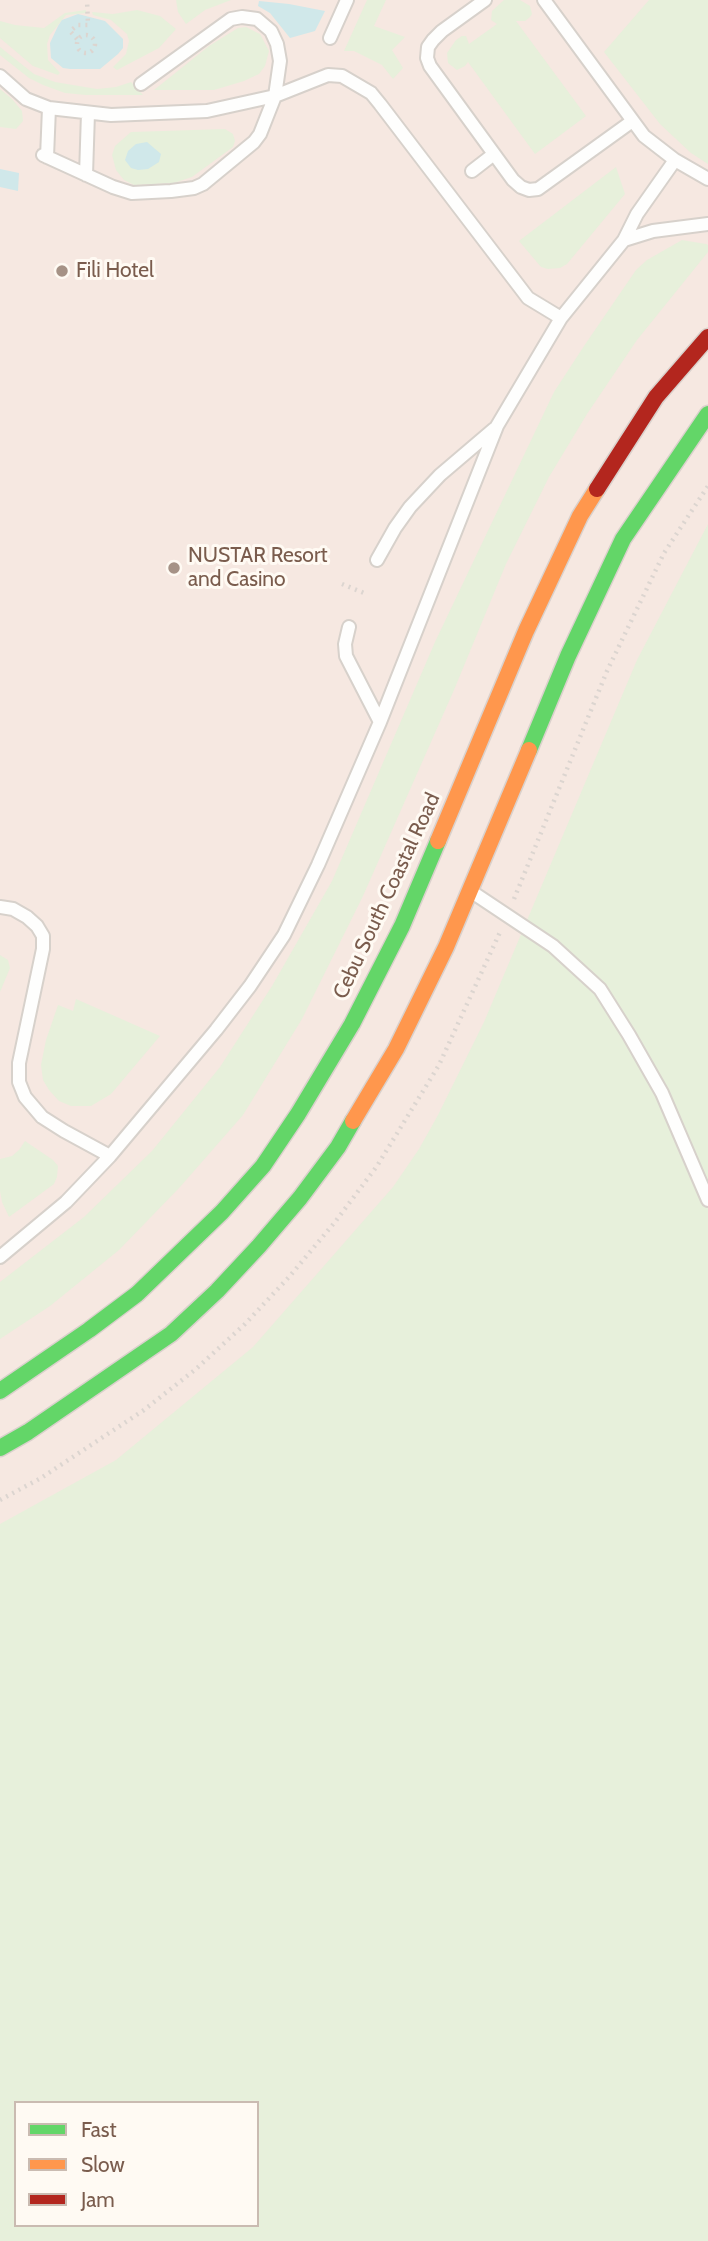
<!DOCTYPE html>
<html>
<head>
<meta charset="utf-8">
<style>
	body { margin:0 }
	#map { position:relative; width:708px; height:2241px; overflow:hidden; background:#f9f5f0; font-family:Cabin,sans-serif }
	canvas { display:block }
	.legend { position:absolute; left:14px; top:2101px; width:245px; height:126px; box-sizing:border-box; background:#fffaf3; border:2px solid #cabbb1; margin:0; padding:9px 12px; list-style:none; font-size:21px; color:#7a5c4d }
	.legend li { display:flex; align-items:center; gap:14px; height:35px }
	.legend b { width:35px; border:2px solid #cabbb1 }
</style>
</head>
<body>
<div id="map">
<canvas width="708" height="2241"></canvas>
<ul class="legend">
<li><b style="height:9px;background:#63d668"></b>Fast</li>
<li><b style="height:9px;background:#ff974d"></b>Slow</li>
<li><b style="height:9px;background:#b3261e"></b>Jam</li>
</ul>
</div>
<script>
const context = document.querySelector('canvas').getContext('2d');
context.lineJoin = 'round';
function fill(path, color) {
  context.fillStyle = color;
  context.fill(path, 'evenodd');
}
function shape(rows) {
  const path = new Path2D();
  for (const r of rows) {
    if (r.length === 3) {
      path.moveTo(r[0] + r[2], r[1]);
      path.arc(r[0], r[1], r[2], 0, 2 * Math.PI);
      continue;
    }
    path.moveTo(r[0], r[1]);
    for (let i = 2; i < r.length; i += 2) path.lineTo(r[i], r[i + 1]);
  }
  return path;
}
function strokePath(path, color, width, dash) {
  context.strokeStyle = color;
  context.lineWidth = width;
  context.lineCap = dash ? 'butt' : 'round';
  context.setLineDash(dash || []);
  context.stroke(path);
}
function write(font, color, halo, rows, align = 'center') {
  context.font = font + ' Cabin,sans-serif';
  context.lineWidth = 6;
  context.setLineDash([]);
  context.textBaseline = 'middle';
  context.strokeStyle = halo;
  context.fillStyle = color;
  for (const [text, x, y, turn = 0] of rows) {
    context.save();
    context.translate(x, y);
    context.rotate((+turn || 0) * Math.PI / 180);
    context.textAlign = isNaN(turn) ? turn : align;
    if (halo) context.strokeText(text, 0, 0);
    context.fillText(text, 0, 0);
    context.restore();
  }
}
const commercial = shape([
	[0,0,708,0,708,2241,0,2241],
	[16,2103,257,2103,257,2225,16,2225]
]);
const green = shape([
	[176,0,231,0,205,10,186,24,178,12],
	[367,0,386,0,374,26,405,37,392,50,403,68,393,79,382,65,354,51,344,51],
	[504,0,520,0,530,6,532,14,530,17,525,21,516,21,586,116,535,154,468,62,465,66,457,70,448,63,447,53,456,40,462,36,466,36,469,44,497,24,491,20,492,11],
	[649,0,708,0,708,164,691,153,660,124,604,52],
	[86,10,86,13,66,15,50,35,47,44,48,60,60,73,58,75,33,66,0,38,0,21,15,25,44,28,65,13],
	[137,10,160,16,176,29,159,48,117,70,113,67,126,54,129,41,127,34,111,20,93,15,92,12,113,14],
	[246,27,260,34,269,51,265,66,259,74,244,81,214,90,154,90,209,46,238,28],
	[0,47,34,74,55,82,97,89,116,87,131,82,143,95,86,95,65,93,43,85,29,78,0,55],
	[0,89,12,99,22,111,23,121,16,129,0,127],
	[225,129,233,134,235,141,233,147,192,177,174,183,134,185,124,180,116,170,112,155,115,146,131,132],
	[616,167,625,194,567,264,560,268,548,269,541,267,519,241],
	[682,240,706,244,708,245,708,252,637,340,587,414,549,477,506,564,454,690,363,896,302,1019,243,1115,180,1187,119,1250,50,1306,0,1339,0,1282,84,1217,152,1151,220,1067,272,986,332,881,435,642,554,392,584,346,636,270,647,260],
	[708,524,708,2241,0,2241,0,1524,116,1460,253,1347,393,1187,419,1149,438,1115,484,1022,637,660],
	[16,2103,257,2103,257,2225,16,2225],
	[0,955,8,960,10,968,0,992],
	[76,999,160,1036,111,1094,91,1106,71,1106,59,1101,49,1090,43,1080,41,1065,46,1040,58,1005,73,1011],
	[25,1141,53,1160,58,1166,57,1177,54,1184,9,1217,2,1202,0,1191,0,1159,12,1156,19,1150]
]);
const water = shape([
	[259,1,289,4,325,11,315,31,290,38,270,13,258,6],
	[78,14,105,21,123,39,123,48,118,54,100,69,70,69,63,68,51,58,50,43,58,26,62,20],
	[147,142,161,154,159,162,148,169,138,170,131,168,125,160,128,151,136,144],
	[0,169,19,173,18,191,0,187]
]);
const path = shape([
	[86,44,9],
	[77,39,70,31,78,25,88,25,87,0],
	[342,584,364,593],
	[514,899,607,671,664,553,708,486],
	[0,1500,41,1478,144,1410,196,1369,245,1324,289,1277,335,1222,377,1166,439,1065,501,930]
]);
const lane = shape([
	[485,0,442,31,433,40,428,47,427,58,430,66,513,180,521,187,529,190,538,189,631,122],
	[544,0,644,136,675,160,708,179],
	[330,38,347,0],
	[0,76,26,99,49,108,111,115,207,111,275,96,328,75,342,76,371,93,380,104,528,298,561,318],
	[43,155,113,187,132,193,171,191,194,188,203,184,254,142,260,134,275,96,280,61,277,44,271,31,257,19,242,17,231,19,141,84],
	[47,157,49,108],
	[472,171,494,154],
	[86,175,88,113],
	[624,240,653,231,708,224],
	[377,560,395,528,410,507,440,475,494,429],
	[349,627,345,644,346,656,380,722],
	[472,892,553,946,600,989,629,1035,662,1093,708,1200],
	[0,907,13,909,27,917,37,926,43,936,43,949,19,1063,19,1082,25,1097,42,1117,64,1131,110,1156],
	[0,1257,66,1202,110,1156,216,1030,250,986,284,935,318,865,380,722,497,426,561,318,624,240,637,214,675,160]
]);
const fast = shape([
	[529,750,568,656,623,539,708,414],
	[0,1391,89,1330,137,1294,222,1212,263,1166,298,1114,352,1024,402,926,438,841],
	[0,1448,28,1432,171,1334,217,1291,259,1246,300,1198,338,1147,353,1121]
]);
const slow = shape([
	[438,841,526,631,580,516,597,489],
	[353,1121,396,1049,446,947,529,750]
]);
const jam = shape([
	[597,489,656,397,708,337]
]);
const markers = [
	[62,271,7,"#a69286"],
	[174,568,7,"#a69286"]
];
const poiNames = [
	["Fili Hotel",76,271],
	["NUSTAR Resort",188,556],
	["and Casino",188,580]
];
const streetNames = [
	["Cebu South Coastal Road",387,896,-65]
];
fill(commercial, '#f6e8e1');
fill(green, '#e7f0db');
fill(water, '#d0e8ea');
strokePath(lane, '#d7d1cb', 16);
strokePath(fast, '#dad1cc', 19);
strokePath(slow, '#dad1cc', 19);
strokePath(jam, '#dad1cc', 19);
strokePath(path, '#dcd5d0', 4.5, [2, 5]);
strokePath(lane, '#fefefd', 12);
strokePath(fast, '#63d668', 16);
strokePath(slow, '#ff974d', 16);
strokePath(jam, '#b3261e', 16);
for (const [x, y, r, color] of markers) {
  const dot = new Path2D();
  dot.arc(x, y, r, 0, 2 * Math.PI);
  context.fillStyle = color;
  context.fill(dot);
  strokePath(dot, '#fffaf3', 2.5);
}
write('21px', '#7a5c4d', '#fffaf3', poiNames, 'left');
write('21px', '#7a5c4d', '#fffaf3', streetNames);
</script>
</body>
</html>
